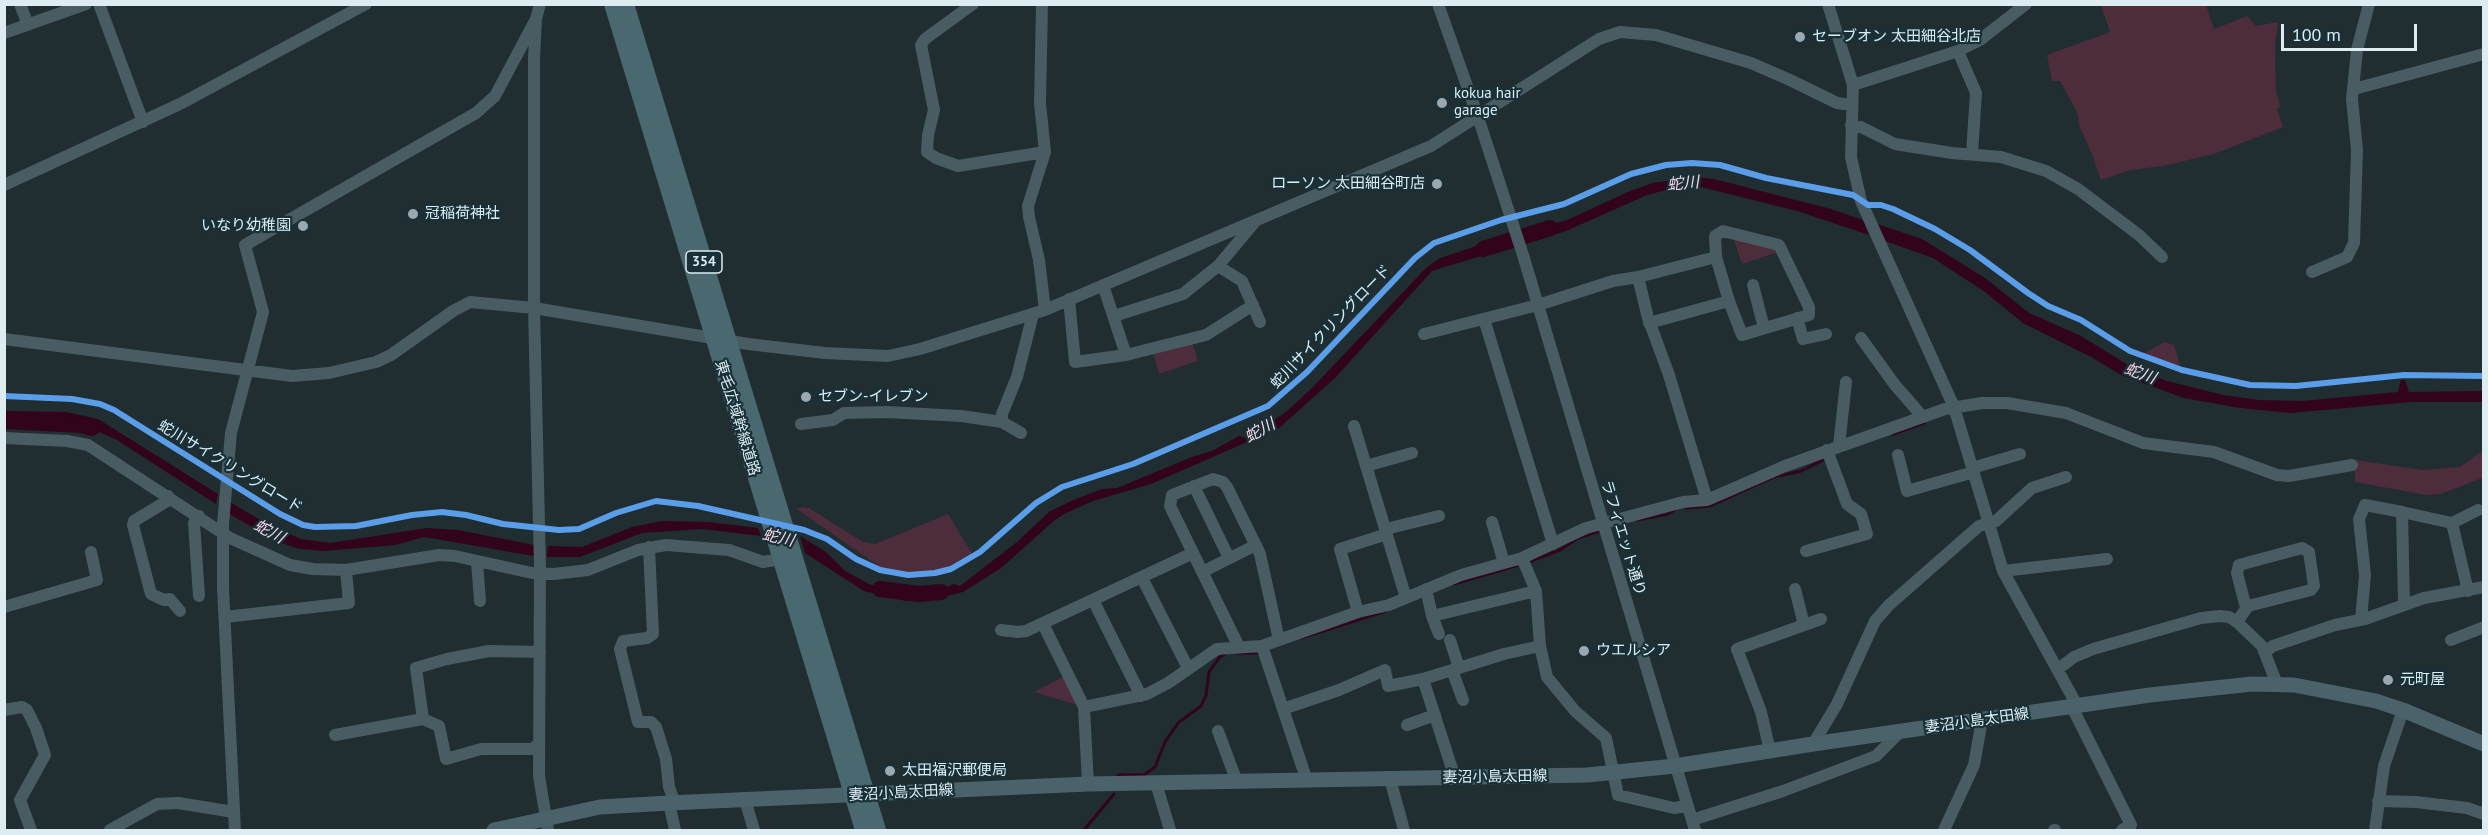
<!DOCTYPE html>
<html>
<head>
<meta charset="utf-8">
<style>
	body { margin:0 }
	#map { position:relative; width:2488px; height:835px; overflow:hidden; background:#202d31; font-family:"PT Sans",sans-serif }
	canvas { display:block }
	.frame { position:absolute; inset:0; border:6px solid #ddecf1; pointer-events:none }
	.scale { position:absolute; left:2281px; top:24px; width:136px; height:27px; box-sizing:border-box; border:3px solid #ddecf1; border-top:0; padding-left:8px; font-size:18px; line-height:21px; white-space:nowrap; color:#ddecf1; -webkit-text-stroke:4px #183139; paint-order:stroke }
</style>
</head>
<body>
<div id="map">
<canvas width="2488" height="835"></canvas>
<div class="frame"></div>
<div class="scale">100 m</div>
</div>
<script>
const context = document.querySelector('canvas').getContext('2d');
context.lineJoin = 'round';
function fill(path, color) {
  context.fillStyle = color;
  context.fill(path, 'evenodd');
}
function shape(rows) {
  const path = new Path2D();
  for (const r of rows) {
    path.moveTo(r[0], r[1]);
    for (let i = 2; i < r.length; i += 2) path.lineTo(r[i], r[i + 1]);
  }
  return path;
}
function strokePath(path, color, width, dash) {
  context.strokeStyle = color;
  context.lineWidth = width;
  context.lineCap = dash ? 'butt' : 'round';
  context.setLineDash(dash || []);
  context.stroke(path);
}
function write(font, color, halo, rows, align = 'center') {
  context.font = font + ' "PT Sans","Noto Sans JP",sans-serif';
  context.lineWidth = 4.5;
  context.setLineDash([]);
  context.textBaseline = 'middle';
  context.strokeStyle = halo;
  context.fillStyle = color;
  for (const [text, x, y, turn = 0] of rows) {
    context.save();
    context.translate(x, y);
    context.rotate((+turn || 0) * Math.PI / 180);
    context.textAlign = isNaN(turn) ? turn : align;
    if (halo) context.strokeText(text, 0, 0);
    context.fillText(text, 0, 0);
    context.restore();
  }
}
const green = shape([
	[2101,5,2206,5,2214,29,2247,16,2256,26,2278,22,2275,45,2276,90,2280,106,2277,109,2283,127,2214,154,2163,166,2131,170,2101,180,2092,154,2080,128,2077,112,2060,81,2052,81,2047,55,2110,32],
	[1732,234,1782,251,1742,264],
	[1191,339,1198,361,1159,374,1152,349],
	[2165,342,2174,345,2182,370,2143,356,2144,353],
	[2483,450,2483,475,2482,478,2441,494,2426,495,2355,482,2355,460,2423,470,2460,467],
	[802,507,809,508,863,542,875,544,948,514,974,557,951,569,935,573,908,575,887,572,797,509],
	[1068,675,1084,707,1034,692,1061,678]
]);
const water = shape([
	[1695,177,1714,179,1831,209,1863,220,1869,235,1797,211,1689,184,1647,195,1566,231,1532,242,1528,230,1567,220,1630,191,1653,183],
	[1877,224,1922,239,1985,278,2029,313,2081,336,2133,368,2167,381,2223,395,2259,400,2302,401,2398,392,2401,380,2405,380,2409,392,2483,391,2483,402,2412,402,2291,413,2240,408,2184,398,2121,375,2093,358,2023,323,1985,292,1933,258,1885,241],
	[1503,237,1507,248,1432,271,1335,378,1279,428,1151,484,1093,501,1066,513,1055,520,1001,568,963,592,934,599,906,601,864,591,805,553,800,536,826,552,845,571,869,584,898,592,919,594,940,590,954,584,960,586,1017,542,1049,512,1071,501,1102,489,1117,488,1192,457,1212,451,1239,436,1246,438,1286,412,1311,389,1426,268,1438,259],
	[5,411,66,412,98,419,218,494,216,504,117,440,85,426,5,420],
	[230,502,272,527,301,539,330,543,427,528,458,530,534,545,534,556,424,537,395,545,325,551,299,549,279,542,229,514],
	[662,521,709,522,758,528,761,536,702,529,642,533,580,557,547,557,548,546,582,547,632,527]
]);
const stream = shape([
	[1893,434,1924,423],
	[1686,508,1710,506,1774,477,1801,471,1825,459],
	[1637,520,1668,514,1676,509],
	[1528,562,1560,550,1578,538,1602,530],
	[1454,584,1522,564],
	[1301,638,1386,611],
	[1236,653,1262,653],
	[1118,775,1144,775,1155,767,1165,742,1178,723,1201,706,1206,695,1209,672,1219,658,1226,653],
	[1084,830,1114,794]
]);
const river = shape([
	[1483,249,1550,228],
	[4,421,82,425,92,428],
	[880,589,919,594,941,592]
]);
const minor = shape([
	[20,4,28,25],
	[99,4,143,122],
	[540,4,536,19,534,59,534,308,540,568,539,776,548,830],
	[973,4,925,39,921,45,934,110,928,135,927,152,936,158,958,166,1045,152],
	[1042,4,1040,103,1045,152,1028,206,1029,217,1039,260,1045,310],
	[1438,4,1478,117,1523,255,1695,830],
	[1828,4,1853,85,1851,157,1861,201,1954,407,2003,571,2078,707],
	[4,33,86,4],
	[1958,51,1976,93,1972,154],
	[1853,85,1958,51,1980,40,2026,4],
	[2354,89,2484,54],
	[1851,125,1861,127,1895,144,1952,153,2001,157,2046,171,2078,189,2139,235,2162,257],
	[4,185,180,104,366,4],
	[1716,257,1715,236,1723,231,1779,245,1809,307,1809,315,1742,335,1729,301],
	[1218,266,1242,281,1260,322],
	[2312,272,2347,257,2354,243,2357,150,2352,99,2357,50,2369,4],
	[1638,277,1716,257,1729,301,1649,323],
	[1753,285,1764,328],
	[1069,299,1075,362,1126,355,1103,285],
	[1114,316,1183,294,1218,266,1254,223],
	[1797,318,1803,339,1826,334],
	[1484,319,1553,544],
	[1424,334,1538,305,1613,281,1638,277,1648,318,1669,375,1707,500],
	[1861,338,1895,385,1922,416],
	[4,339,292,376,329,373,376,362,391,355,453,311,470,302,534,308,748,344,825,353,888,356,920,349,1045,310,1431,146,1599,39,1620,32,1656,35,1751,63,1790,80,1837,103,1852,105],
	[1126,355,1206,335,1253,305],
	[1002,422,1002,414,1017,377,1033,314],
	[801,424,833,420,844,413,887,412,961,416,1002,422,1021,433],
	[1354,426,1406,598],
	[4,438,67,441,88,445,230,538,290,565,313,569,346,570,439,555,455,556,532,573,554,574,588,570,638,550,666,545,729,550,763,562,781,559],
	[1839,446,1846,382],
	[1898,455,1907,491,1974,472],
	[1366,466,1412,453],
	[1972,468,2020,454],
	[1194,486,1229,558],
	[168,496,167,501,134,521,133,525,151,594,164,600,170,599,180,611],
	[2402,512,2452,523,2468,591],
	[1492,522,1504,563],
	[2452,523,2478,510],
	[1386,529,1439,516],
	[649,547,653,634,647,638,623,641,620,649,638,722,651,722,656,727,666,759,669,787,675,803],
	[1806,551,1867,534,1861,514,1847,504,1827,450],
	[1522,558,1536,591,1540,646,1547,677,1575,711,1606,738,1618,795,1674,808,1687,806],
	[477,561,480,601],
	[2003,571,2107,559],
	[1202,572,1256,545],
	[1142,578,1188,668],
	[1426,589,1432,616],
	[1795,589,1804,625],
	[199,596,194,523,199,516],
	[1093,600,1141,696],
	[4,607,97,580,91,552],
	[1358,612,1340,549,1387,534],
	[225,617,349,603,346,570],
	[2361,620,2365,575,2359,519,2365,505,2402,512,2404,605],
	[2237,622,2248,606,2311,590,2314,586,2309,552,2302,548,2239,565,2237,573,2245,604,2248,606],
	[1043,624,1084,707,1088,784],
	[1001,630,1018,632,1026,631,1193,553],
	[1439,634,1432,616,1536,591],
	[1450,640,1459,668],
	[2451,640,2484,627],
	[1262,646,1307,781],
	[1239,647,1170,506,1172,495,1213,479,1223,482,1227,487,1260,554,1279,640],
	[2266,651,2273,646,2335,625,2365,619,2424,598,2484,587],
	[2058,669,2074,657,2093,649,2201,618,2220,616,2229,617,2237,622,2262,646,2277,684],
	[1452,670,1463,700],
	[1084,707,1147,694,1168,683,1217,649,1262,646,1358,612,1389,605,1461,575,1522,558,1586,528,1683,502,1707,500,1785,466,1945,409,1982,403,2007,403,2066,413,2143,443,2214,452,2277,475,2289,476,2352,465],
	[2072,707,2131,825,2122,830],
	[1283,709,1339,690,1385,670,1388,686,1423,679],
	[4,710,22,707,27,710,36,728,45,755,20,800,31,830],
	[423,719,416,668,447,659,489,651,540,652],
	[1407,725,1435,715],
	[1218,731,1237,782],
	[335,735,423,719,439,726,446,759,481,749,533,749,538,744],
	[1813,744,1837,704,1875,621,1889,605,1979,526,1996,521,2032,488,2066,477],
	[1770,751,1761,712,1737,649,1821,619],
	[1455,778,1423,679,1504,654,1540,646],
	[1390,779,1404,830],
	[1156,783,1170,830],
	[745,800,754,830],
	[2378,801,2416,802,2467,808,2484,814],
	[669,803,675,830],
	[1692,820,1783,791,1876,756,1900,732],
	[110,830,157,804,178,803,234,812],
	[235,830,223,588,223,524,231,433,263,312,245,245,476,113,495,96,536,19],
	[1944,830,1974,765,1982,720],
	[2054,830,2055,830],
	[2375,830,2384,766,2403,710]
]);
const major = shape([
	[494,830,600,807,669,803,1088,784,1587,775,1675,766,1813,744,2150,695,2252,684,2294,685,2376,701,2403,710,2484,744]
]);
const highway = shape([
	[612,4,863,830],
	[626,4,878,830]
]);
const cycleway = shape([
	[4,396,72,399,100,404,114,410,280,514,303,525,315,527,356,526,412,515,442,512,466,515,503,524,559,530,579,529,616,513,656,501,698,506,804,530,827,539,856,559,880,570,908,575,935,573,951,569,980,552,1036,503,1062,487,1133,464,1268,406,1307,372,1415,258,1434,243,1501,220,1564,204,1631,174,1666,165,1692,163,1720,165,1766,178,1853,195,1868,205,1881,205,1893,209,1935,229,1970,250,2028,293,2048,306,2081,320,2130,351,2182,370,2250,385,2296,386,2404,375,2484,376]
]);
const markers = [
	[1800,37,6,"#9ba9ae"],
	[1442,103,6,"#9ba9ae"],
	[1437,184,6,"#9ba9ae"],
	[413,214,6,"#9ba9ae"],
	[303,226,6,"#9ba9ae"],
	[806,397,6,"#9ba9ae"],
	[1584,651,6,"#9ba9ae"],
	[2388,680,6,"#9ba9ae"],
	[890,771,6,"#9ba9ae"]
];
const shields = [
	[704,262,36]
];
const shieldNames = [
	["354",704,262]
];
const poiNames = [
	["セーブオン 太田細谷北店",1812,37],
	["kokua hair",1454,94],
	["garage",1454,111],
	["ローソン 太田細谷町店",1425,184,"right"],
	["冠稲荷神社",425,214],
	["いなり幼稚園",291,226,"right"],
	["セブン-イレブン",818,397],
	["ウエルシア",1596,651],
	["元町屋",2400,680],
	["太田福沢郵便局",902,771]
];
const streetNames = [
	["蛇川サイクリングロード",1331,327,-46],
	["東毛広域幹線道路",737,418,73],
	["蛇川サイクリングロード",230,467,31],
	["ラフィエット通り",1623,538,73],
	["妻沼小島太田線",1977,721,-8],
	["妻沼小島太田線",1495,777,-1],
	["妻沼小島太田線",901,793,-3]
];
const waterNames = [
	["蛇川",1683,184,-5],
	["蛇川",2140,374,20],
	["蛇川",1260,431,-29],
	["蛇川",269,532,28],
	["蛇川",778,538,13]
];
fill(green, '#4d2c3b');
fill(water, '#31041b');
strokePath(stream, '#31041b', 3);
strokePath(river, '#31041b', 16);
strokePath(minor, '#485c62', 12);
strokePath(major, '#4a636b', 15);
strokePath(highway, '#4a6870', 16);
strokePath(cycleway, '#5a9eea', 6);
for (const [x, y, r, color] of markers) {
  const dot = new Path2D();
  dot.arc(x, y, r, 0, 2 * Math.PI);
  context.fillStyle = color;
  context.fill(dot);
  strokePath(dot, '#183139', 2);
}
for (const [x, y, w] of shields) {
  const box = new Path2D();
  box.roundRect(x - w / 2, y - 11, w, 22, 4.5);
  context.fillStyle = '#183139';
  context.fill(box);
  strokePath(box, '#ddecf1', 1.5);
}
write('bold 14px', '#ddecf1', null, shieldNames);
write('15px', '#ddecf1', '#183139', poiNames, 'left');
write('15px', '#ddecf1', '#183139', streetNames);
write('italic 16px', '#fdd4e2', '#183139', waterNames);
</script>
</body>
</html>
